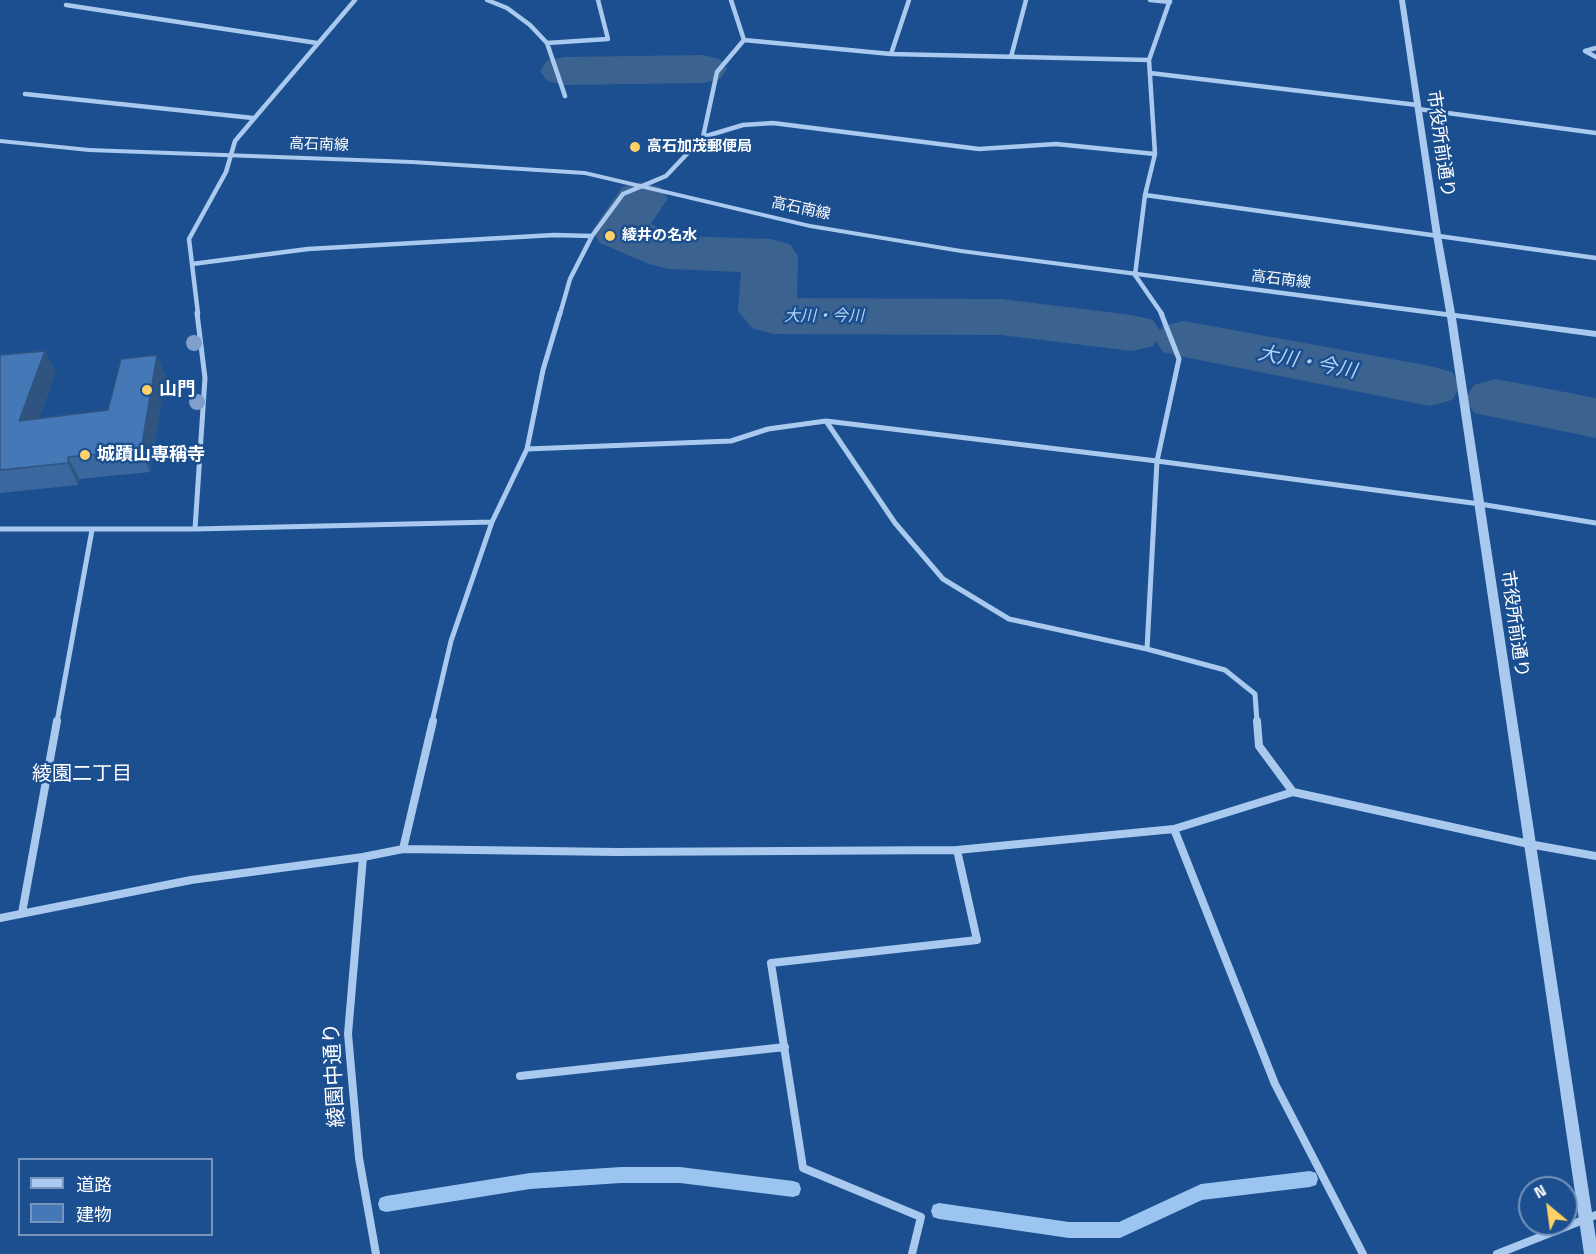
<!DOCTYPE html>
<html>
<head>
<meta charset="utf-8">
<style>
	body { margin:0 }
	#map { position:relative; width:1596px; height:1254px; overflow:hidden; background:#1b4f8f; font-family:"Space Grotesk","Noto Sans JP",sans-serif }
	canvas { display:block }
	.legend { position:absolute; left:18px; top:1158px; width:195px; height:78px; box-sizing:border-box; background:#1b4f8f; border:2px solid #7695bc; margin:0; padding:8px 10px; list-style:none; font-size:18px; color:#fff }
	.legend li { display:flex; align-items:center; gap:12px; height:30px }
	.legend b { width:30px; border:2px solid #7695bc }
	.north { position:absolute; left:1518px; top:1176px; width:60px; height:60px; box-sizing:border-box; background:#1b4f8f; border:2px solid #7695bc; border-radius:50%; rotate:331deg; font-size:16px; font-weight:700; line-height:24px; text-align:center; color:#fff }
	.north::after { content:''; display:block; margin:auto; width:21px; height:27px; background:#ffd166; clip-path:polygon(50% 0,100% 100%,50% 72%,0 100%) }
</style>
</head>
<body>
<div id="map">
<canvas width="1596" height="1254"></canvas>
<ul class="legend">
<li><b style="height:8px;background:#a9c9ee"></b>道路</li>
<li><b style="height:16px;background:#4478b7"></b>建物</li>
</ul>
<div class="north">N</div>
</div>
<script>
const context = document.querySelector('canvas').getContext('2d');
context.lineJoin = 'round';
function shape(rows) {
  const path = new Path2D();
  for (const r of rows) {
    path.moveTo(r[0], r[1]);
    for (let i = 2; i < r.length; i += 2) path.lineTo(r[i], r[i + 1]);
  }
  return path;
}
function fill(path, color) {
  context.fillStyle = color;
  context.fill(path, 'evenodd');
}
function strokePath(path, color, width, dash) {
  context.strokeStyle = color;
  context.lineWidth = width;
  context.lineCap = dash ? 'butt' : 'round';
  context.setLineDash(dash || []);
  context.stroke(path);
}
function write(font, color, halo, rows, align = 'center') {
  context.font = font + ' "Space Grotesk","Noto Sans JP",sans-serif';
  context.lineWidth = 5;
  context.setLineDash([]);
  context.textBaseline = 'middle';
  context.strokeStyle = halo;
  context.fillStyle = color;
  for (const [text, x, y, turn = 0] of rows) {
    context.save();
    context.translate(x, y);
    context.rotate((+turn || 0) * Math.PI / 180);
    context.textAlign = isNaN(turn) ? turn : align;
    if (halo) context.strokeText(text, 0, 0);
    context.fillText(text, 0, 0);
    context.restore();
  }
}
const stream = shape([
	[621,1167,680,1167,793,1181,799,1183,801,1189,799,1195,793,1197,680,1183,621,1183,530,1189,386,1212,380,1210,378,1204,380,1198,386,1196,530,1173,621,1167],
	[1310,1171,1316,1173,1318,1179,1316,1185,1310,1187,1202,1200,1120,1238,1069,1238,939,1219,933,1217,931,1211,933,1205,939,1203,1069,1222,1119,1222,1201,1184,1310,1171]
]);
const river = shape([
	[703,55,720,59,727,69,720,79,703,83,564,85,547,81,540,71,547,61,564,57,703,55],
	[641,182,660,187,668,198,651,224,678,236,770,239,790,244,798,256,797,298,1001,299,1132,315,1153,320,1160,331,1163,326,1184,321,1430,366,1452,372,1461,386,1452,400,1430,406,1184,357,1163,352,1156,341,1153,346,1132,351,1001,335,773,334,752,328,738,311,741,272,669,269,649,264,600,243,592,231,622,187,641,182],
	[1496,379,1596,398,1596,438,1474,413,1465,399,1474,385,1496,379]
]);
const minorFar2 = shape([
	[487,0,507,8,530,25,547,43,565,96],
	[1150,0,1170,2],
	[66,5,317,43],
	[744,40,891,54,1149,60],
	[547,43,608,39,598,0],
	[1596,48,1585,51,1596,57],
	[891,54,909,0],
	[1011,57,1026,0],
	[1150,73,1417,105],
	[25,94,253,118],
	[1418,109,1596,133],
	[703,137,743,125,773,123,979,149,1056,144,1155,154],
	[1145,195,1596,258],
	[192,264,308,249,554,235,592,236],
	[198,314,189,239,226,172,235,141,355,0],
	[560,314,570,279,592,236,623,194,666,176,703,137,717,72,744,40,731,0],
	[1162,314,1135,275,1145,195,1155,154,1149,60,1170,0]
]);
const minorFar1 = shape([
	[826,421,1157,461,1480,504,1596,523],
	[527,449,731,441,768,429,826,421,895,523,943,579,1009,619,1147,649,1225,670,1255,694,1257,722],
	[0,529,195,529,492,522],
	[195,529,205,378,197,313],
	[1147,649,1157,461,1179,359,1161,313],
	[57,722,92,530],
	[432,722,451,641,492,522,527,449,543,370,560,313]
]);
const minor = shape([
	[1257,721,1259,746,1293,792],
	[1174,829,1275,1084,1363,1254],
	[403,849,433,721],
	[363,857,348,1034,359,1158,376,1254],
	[22,913,57,721],
	[0,918,191,880,363,857,403,849,616,852,957,850,1174,829,1293,792,1529,844,1596,856],
	[520,1076,785,1047],
	[912,1254,921,1217,803,1168,771,963,977,940,957,850],
	[1497,1254,1596,1215]
]);
const tertiary = shape([
	[1399,0,1405,0,1441,235,1455,313,1596,331,1596,337,1456,318,1596,1239,1596,1254,1584,1254,1447,317,961,253,810,228,585,175,412,164,89,152,0,143,0,139,89,148,412,160,585,171,810,224,961,249,1446,312,1433,235,1399,0]
]);
const trees = [
	[194,343],
	[197,402]
];
const wall = shape([
	[0,355,56,372,39,418,108,410,166,376,150,472,79,479,78,485,0,493]
]);
const shadedWall = shape([
	[45,351,56,372,30,442,19,421],
	[157,355,166,376,150,472,141,450],
	[68,457,79,479,78,485,68,463]
]);
const building = shape([
	[45,351,19,421,108,410,121,359,157,355,141,450,68,457,68,463,0,470,0,355,45,351]
]);
const markers = [
	[635,147,6,"#ffd166"],
	[610,236,6,"#ffd166"],
	[147,390,6,"#ffd166"],
	[85,455,6,"#ffd166"]
];
const farStreetnames = [
	["高石南線",319,145,2],
	["高石南線",801,209,12],
	["高石南線",1281,280,7]
];
const farPoinames = [
	["高石加茂郵便局",647,147],
	["綾井の名水",622,236]
];
const farWaternames = [
	["大川・今川",824,317]
];
const streetNames = [
	["市役所前通り",1440,144,82],
	["市役所前通り",1514,624,82]
];
const poiNames = [
	["山門",159,390],
	["城蹟山専稱寺",97,455]
];
const waterNames = [
	["大川・今川",1307,363,11]
];
const neighbourhoodNames = [
	["綾園二丁目",82,775]
];
const nearStreetnames = [
	["綾園中通り",335,1075,-93]
];
fill(stream, '#9cc4f0');
fill(river, '#3c6290');
strokePath(minorFar2, '#a9c9ee', 4.5);
strokePath(minorFar1, '#a9c9ee', 5);
strokePath(minor, '#a9c9ee', 8);
fill(tertiary, '#a9c9ee');
context.fillStyle = '#7ea0ca';
for (const [x, y] of trees) {
  context.beginPath();
  context.arc(x, y, 8, 0, 2 * Math.PI);
  context.fill();
}
fill(wall, '#3a679d');
fill(shadedWall, '#305480');
fill(building, '#4478b7');
strokePath(building, '#305480', 1.5);
for (const [x, y, r, color] of markers) {
  const dot = new Path2D();
  dot.arc(x, y, r, 0, 2 * Math.PI);
  context.fillStyle = color;
  context.fill(dot);
  strokePath(dot, '#1b4f8f', 2);
}
write('15px', '#fff', '#1b4f8f', farStreetnames);
write('bold 15px', '#fff', '#1b4f8f', farPoinames, 'left');
write('italic 16px', '#b5d3f5', '#1b4f8f', farWaternames);
write('18px', '#fff', '#1b4f8f', streetNames);
write('bold 18px', '#fff', '#1b4f8f', poiNames, 'left');
write('italic 20px', '#b5d3f5', '#1b4f8f', waterNames);
write('20px', '#fff', '#1b4f8f', neighbourhoodNames);
write('21px', '#fff', '#1b4f8f', nearStreetnames);
</script>
</body>
</html>
